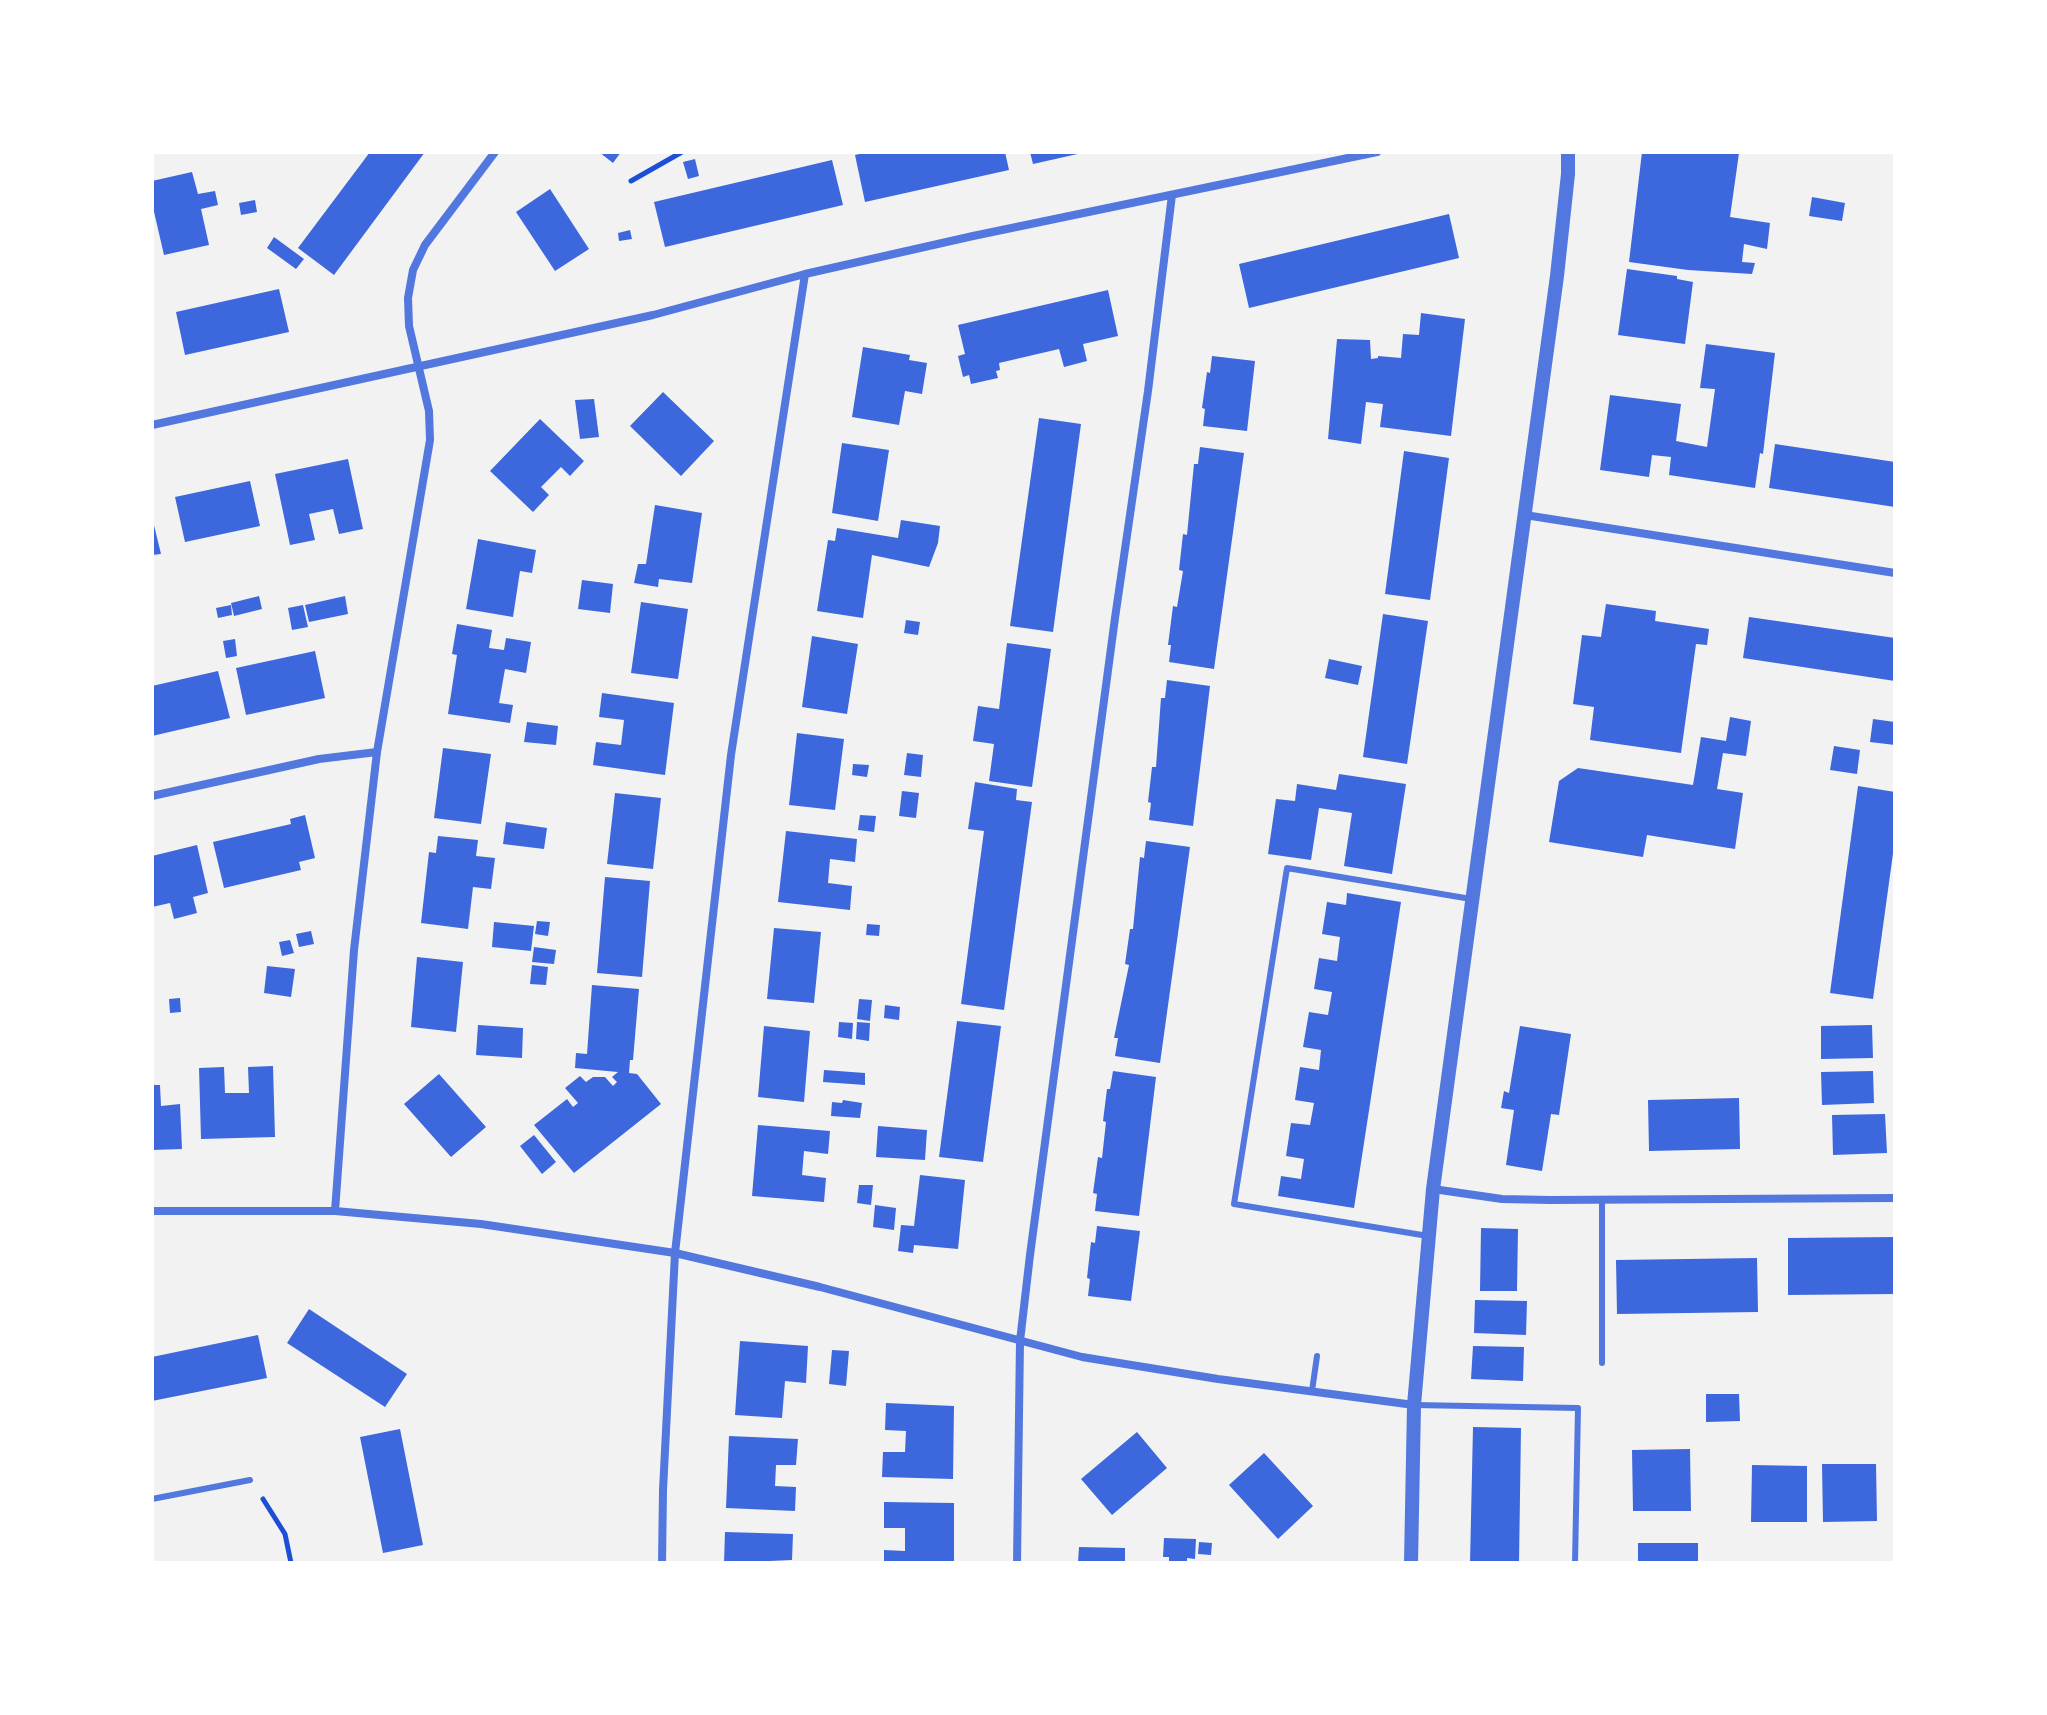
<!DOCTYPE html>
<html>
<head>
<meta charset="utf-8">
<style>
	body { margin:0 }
	#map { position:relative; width:2047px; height:1715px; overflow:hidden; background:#f2f2f2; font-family:Arial,sans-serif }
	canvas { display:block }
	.frame { position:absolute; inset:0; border:154px solid #fff; pointer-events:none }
</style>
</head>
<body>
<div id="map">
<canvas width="2047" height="1715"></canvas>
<div class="frame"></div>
</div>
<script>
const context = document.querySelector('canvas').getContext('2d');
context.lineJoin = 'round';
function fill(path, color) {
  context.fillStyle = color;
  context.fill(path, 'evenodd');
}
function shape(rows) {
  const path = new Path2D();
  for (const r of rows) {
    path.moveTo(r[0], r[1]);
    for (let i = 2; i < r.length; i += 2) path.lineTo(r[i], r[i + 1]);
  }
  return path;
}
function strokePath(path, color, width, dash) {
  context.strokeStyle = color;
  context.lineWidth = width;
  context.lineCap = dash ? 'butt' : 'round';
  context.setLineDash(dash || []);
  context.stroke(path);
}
const building = shape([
	[370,152,425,152,334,275,298,248],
	[599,152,621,152,613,163],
	[868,152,1005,152,1009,170,865,202,855,155],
	[1030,152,1081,152,1082,153,1033,164],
	[1642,152,1739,153,1730,217,1770,223,1767,249,1744,244,1742,262,1755,263,1752,274,1688,270,1629,262],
	[695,159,699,176,688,179,683,162],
	[832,160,843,205,665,247,654,202],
	[192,172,198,194,215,191,218,205,201,209,209,245,164,255,152,203,152,181],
	[550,189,589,249,555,271,516,212],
	[1812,197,1845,203,1842,221,1809,216],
	[255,200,257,212,241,215,239,203],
	[1449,214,1459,258,1249,308,1239,264],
	[630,230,632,239,619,241,618,233],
	[274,237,304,259,296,269,267,248],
	[1627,269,1677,276,1677,279,1693,282,1685,344,1618,335],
	[279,289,289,332,185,355,176,312],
	[1108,290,1118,336,1083,344,1087,361,1064,367,1059,349,999,363,1000,370,996,371,998,378,971,384,969,375,963,377,958,356,965,354,958,325],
	[1421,313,1465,319,1451,436,1380,427,1383,404,1366,402,1361,444,1328,439,1337,339,1370,340,1371,359,1378,358,1378,356,1401,358,1403,334,1419,335],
	[1706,344,1775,353,1763,454,1760,453,1755,488,1669,475,1671,457,1652,455,1649,477,1600,470,1610,395,1681,404,1676,441,1707,447,1715,389,1700,388],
	[863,347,910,355,909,360,927,363,922,394,905,391,899,425,852,417],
	[1212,356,1255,361,1247,431,1203,426,1205,409,1202,408,1207,372,1210,373],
	[663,392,714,441,681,476,630,426],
	[594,399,599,437,580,439,575,400],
	[1039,418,1081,424,1053,632,1010,626],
	[540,419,584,461,570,476,561,467,541,487,549,495,533,512,490,471],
	[842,443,889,450,878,521,832,513],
	[1775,444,1895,462,1895,507,1769,488],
	[1200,447,1244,453,1214,669,1169,662,1171,645,1168,645,1173,606,1177,607,1183,571,1179,570,1183,534,1187,535,1194,464,1198,464],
	[1404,451,1449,458,1430,600,1385,594],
	[348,459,363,529,339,534,333,509,309,514,315,540,290,545,275,474],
	[250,481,260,526,185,542,175,497],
	[655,505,702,513,692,583,659,579,658,587,634,583,638,564,646,564],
	[152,517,161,554,152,555],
	[901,520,940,526,938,543,929,567,872,555,863,618,817,611,828,540,835,541,837,528,898,538],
	[478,539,536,550,532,573,520,571,513,617,466,609],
	[582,580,613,584,610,613,578,609],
	[259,596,262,609,234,616,231,603],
	[345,596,348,614,309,622,305,605],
	[641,602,688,609,678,679,631,673],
	[1606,604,1656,611,1655,621,1709,629,1707,645,1696,644,1681,753,1590,740,1594,707,1573,704,1582,635,1601,637],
	[231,605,232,615,218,618,216,608],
	[303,605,308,627,292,630,288,608],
	[1383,614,1428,621,1407,764,1363,757],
	[1749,617,1895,638,1895,681,1743,658],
	[906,620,920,622,918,635,904,633],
	[457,624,492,630,489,648,504,650,506,638,531,642,526,673,505,669,499,703,513,705,510,723,448,714,457,655,452,654],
	[812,636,858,644,847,714,802,707],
	[235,639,237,656,226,658,223,641],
	[1007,643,1051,649,1032,787,989,781,994,744,973,741,978,706,999,709],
	[315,651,325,698,246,715,236,668],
	[1329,659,1362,666,1358,685,1325,678],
	[218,671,230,718,152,736,152,686],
	[1167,680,1210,686,1193,826,1149,820,1151,803,1148,802,1152,767,1156,767,1161,698,1165,698],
	[602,693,674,703,665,775,593,765,596,742,621,745,624,720,599,717],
	[1730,717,1751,721,1746,756,1723,753,1717,789,1743,793,1735,849,1647,835,1643,857,1549,842,1559,781,1578,768,1693,785,1701,737,1726,741],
	[1873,719,1895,722,1895,745,1870,742],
	[527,722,558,726,556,745,524,742],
	[797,733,844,739,835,810,789,805],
	[1834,746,1860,750,1857,774,1830,770],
	[443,748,491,754,481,824,434,818],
	[907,753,923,755,921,777,904,775],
	[853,764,869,765,867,777,852,775],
	[1339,774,1406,784,1392,874,1344,866,1352,813,1319,808,1311,860,1268,854,1276,799,1295,801,1297,784,1336,790],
	[975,782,1017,789,1016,800,1032,802,1004,1010,961,1004,984,831,968,829],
	[1858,786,1895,792,1895,839,1873,999,1830,993],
	[902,791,919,793,916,818,899,816],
	[615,793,661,798,653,869,607,864],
	[305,815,315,858,299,862,301,870,224,888,213,842,291,824,290,819],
	[860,815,876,816,874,832,858,830],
	[506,822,547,828,544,849,503,844],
	[786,831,857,839,855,862,830,859,828,883,852,886,850,910,778,902],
	[438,836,478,840,476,856,495,858,491,889,473,887,468,929,421,923,429,852,436,853],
	[1146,841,1190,847,1160,1063,1115,1056,1118,1038,1114,1038,1129,965,1125,964,1130,929,1133,929,1140,857,1144,858],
	[197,845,208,893,193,897,197,913,174,919,170,903,152,907,152,856],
	[605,877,650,881,642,977,597,973],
	[1347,893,1401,902,1354,1208,1278,1196,1281,1176,1301,1179,1304,1159,1286,1156,1291,1123,1310,1125,1314,1103,1295,1100,1300,1067,1319,1070,1321,1050,1303,1047,1309,1012,1328,1015,1332,992,1314,989,1319,958,1337,961,1340,937,1322,934,1327,902,1346,905],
	[537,921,550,922,548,936,535,934],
	[494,922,534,926,531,951,492,947],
	[867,924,880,925,879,936,866,935],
	[774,928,821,932,814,1003,767,999],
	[311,931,314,944,299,947,296,934],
	[290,940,294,953,282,956,279,942],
	[534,947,556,950,554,964,532,962],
	[417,957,463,962,456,1032,411,1027],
	[532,965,548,967,546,985,530,984],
	[267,966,295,969,291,997,264,993],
	[592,985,639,989,633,1060,630,1060,629,1073,637,1074,661,1104,574,1173,534,1125,567,1099,573,1107,578,1103,565,1088,580,1076,586,1082,593,1077,605,1077,613,1086,617,1082,612,1077,618,1072,575,1068,576,1053,587,1054],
	[180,998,181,1012,170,1013,169,999],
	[859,999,872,1000,870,1021,857,1019],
	[885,1005,900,1007,899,1020,884,1018],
	[957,1021,1001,1026,983,1162,939,1157],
	[839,1022,853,1023,852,1039,838,1037],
	[857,1022,870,1023,869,1041,856,1039],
	[478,1025,523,1028,522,1058,476,1055],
	[1872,1025,1873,1058,1821,1059,1821,1026],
	[764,1026,810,1031,804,1102,758,1097],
	[1520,1026,1571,1034,1559,1115,1551,1114,1542,1171,1506,1165,1514,1110,1501,1108,1504,1091,1509,1093],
	[273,1066,275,1137,201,1139,199,1068,224,1067,225,1093,249,1093,248,1067],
	[824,1070,865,1073,865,1085,823,1082],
	[1113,1071,1156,1077,1139,1216,1095,1211,1097,1194,1093,1193,1098,1157,1102,1158,1106,1122,1103,1121,1107,1089,1110,1089],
	[1873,1071,1874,1103,1822,1105,1821,1072],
	[439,1074,486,1127,451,1157,404,1104],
	[152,1085,160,1085,161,1106,180,1104,182,1149,152,1150],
	[1739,1098,1740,1149,1649,1151,1648,1100],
	[843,1100,862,1103,860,1118,831,1116,832,1102,842,1103],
	[1885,1114,1887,1153,1833,1155,1832,1115],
	[758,1125,830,1131,828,1154,804,1151,802,1175,826,1178,824,1202,752,1196],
	[878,1126,927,1130,925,1160,876,1157],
	[534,1135,556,1162,542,1174,520,1146],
	[920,1175,965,1180,958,1249,914,1245,913,1253,898,1251,901,1225,914,1226],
	[859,1185,873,1185,871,1205,857,1203],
	[875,1205,896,1208,894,1230,873,1227],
	[1097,1226,1140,1231,1131,1301,1088,1296,1090,1279,1087,1278,1091,1242,1095,1243],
	[1481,1228,1518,1229,1517,1291,1480,1291],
	[1895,1237,1895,1294,1788,1295,1788,1238],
	[1757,1258,1758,1312,1617,1314,1616,1260],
	[1475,1300,1527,1301,1526,1335,1474,1333],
	[309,1309,407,1374,385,1407,287,1343],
	[258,1335,267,1378,152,1401,152,1357],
	[740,1341,808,1346,806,1383,785,1381,782,1418,735,1415],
	[1473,1346,1524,1347,1523,1381,1471,1379],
	[832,1350,849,1351,846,1386,829,1384],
	[1706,1394,1739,1394,1740,1421,1706,1422],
	[886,1403,954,1406,953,1479,882,1477,883,1452,905,1452,906,1431,885,1430],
	[1473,1427,1521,1428,1519,1563,1470,1563],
	[400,1429,423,1545,383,1553,360,1437],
	[1137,1432,1167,1468,1112,1515,1081,1479],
	[729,1436,798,1439,796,1465,776,1465,775,1486,796,1487,795,1511,726,1508],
	[1690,1449,1691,1511,1633,1511,1632,1450],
	[1264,1453,1313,1506,1278,1539,1229,1485],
	[1822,1464,1876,1464,1877,1521,1823,1522],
	[1752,1465,1807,1466,1807,1522,1751,1522],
	[884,1502,954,1503,954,1563,884,1563,884,1550,905,1551,905,1528,884,1528],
	[725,1532,793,1534,792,1560,724,1563],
	[1164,1538,1196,1539,1195,1559,1187,1558,1187,1563,1169,1563,1169,1557,1163,1557],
	[1199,1542,1212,1543,1211,1555,1198,1554],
	[1638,1543,1698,1543,1698,1563,1638,1563],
	[1079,1547,1125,1548,1125,1563,1078,1563]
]);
const path = shape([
	[631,181,682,152],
	[263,1499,285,1534,291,1563]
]);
const service = shape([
	[1602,1200,1602,1363],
	[1428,1236,1234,1204,1287,868,1471,899],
	[1312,1391,1317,1356],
	[1414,1405,1578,1408,1575,1563],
	[152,1499,250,1480]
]);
const minor = shape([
	[152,425,653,315,805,274,973,236,1377,152],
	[1525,515,1895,573],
	[152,796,319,759,377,752],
	[1433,1189,1502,1199,1550,1200,1895,1198],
	[152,1211,335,1211,481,1224,675,1253,820,1287,1082,1357,1218,1379,1414,1405],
	[335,1211,354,950,377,752,430,440,429,411,409,326,408,298,413,270,425,245,495,152],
	[662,1563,663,1490,675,1253,731,755,805,274],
	[1017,1563,1020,1341,1030,1255,1115,618,1148,391,1172,195]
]);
const tertiary = shape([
	[1411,1563,1414,1405,1433,1189,1557,276,1568,174,1568,152]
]);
fill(building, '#3d67dc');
strokePath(path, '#1d4ed8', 5);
strokePath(service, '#5277de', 6);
strokePath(minor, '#5277de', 8);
strokePath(tertiary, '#5277de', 14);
</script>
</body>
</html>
